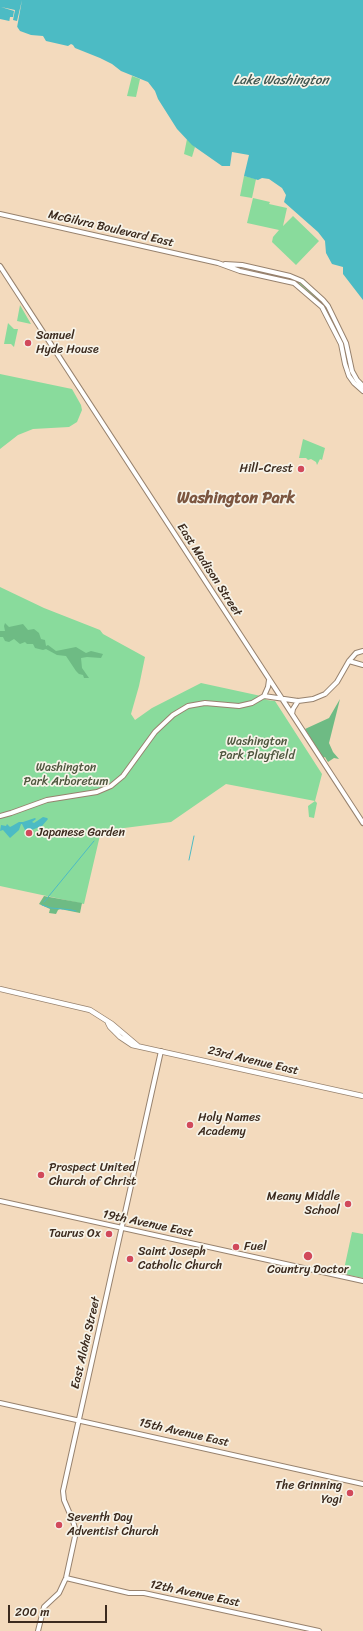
<!DOCTYPE html>
<html>
<head>
<meta charset="utf-8">
<style>
	body { margin:0 }
	#map { position:relative; width:363px; height:1631px; overflow:hidden; background:#f3dabd; font-family:Sriracha,sans-serif }
	canvas { display:block }
	.scale { position:absolute; left:8px; top:1605px; width:99px; height:18px; box-sizing:border-box; border:2px solid #3b2a1e; border-top:0; padding-left:5px; font-size:12px; line-height:14px; white-space:nowrap; color:#3b2a1e; -webkit-text-stroke:3px #f7f3e8; paint-order:stroke }
</style>
</head>
<body>
<div id="map">
<canvas width="363" height="1631"></canvas>
<div class="scale">200 m</div>
</div>
<script>
const context = document.querySelector('canvas').getContext('2d');
context.lineJoin = 'round';
function fill(path, color) {
  context.fillStyle = color;
  context.fill(path, 'evenodd');
}
function shape(rows) {
  const path = new Path2D();
  for (const r of rows) {
    path.moveTo(r[0], r[1]);
    for (let i = 2; i < r.length; i += 2) path.lineTo(r[i], r[i + 1]);
  }
  return path;
}
function strokePath(path, color, width, dash) {
  context.strokeStyle = color;
  context.lineWidth = width;
  context.lineCap = dash ? 'butt' : 'round';
  context.setLineDash(dash || []);
  context.stroke(path);
}
function write(font, color, halo, rows, align = 'center') {
  context.font = font + ' Sriracha,sans-serif';
  context.lineWidth = 3.5;
  context.setLineDash([]);
  context.textBaseline = 'middle';
  context.strokeStyle = halo;
  context.fillStyle = color;
  for (const [text, x, y, turn = 0] of rows) {
    context.save();
    context.translate(x, y);
    context.rotate((+turn || 0) * Math.PI / 180);
    context.textAlign = isNaN(turn) ? turn : align;
    if (halo) context.strokeText(text, 0, 0);
    context.fillText(text, 0, 0);
    context.restore();
  }
}
const green = shape([
	[132,76,140,79,136,97,127,96],
	[187,139,195,147,192,157,184,154],
	[244,176,256,179,252,198,240,196],
	[253,198,270,202,269,204,287,208,283,226,293,216,319,241,296,265,272,242,273,237,279,230,247,223],
	[281,276,293,278,301,283,325,305,346,347,348,360,361,387,352,378,347,369,345,353,322,304,299,284,291,280,281,278],
	[20,305,31,324,17,321],
	[8,323,14,329,18,329,14,347,11,344,4,344],
	[0,374,72,389,81,405,82,410,77,422,69,427,33,429,18,435,0,449],
	[303,439,325,448,322,460,320,459,317,465,316,462,311,459,308,460,306,458,299,458],
	[0,587,44,608,100,630,103,634,145,657,139,686,131,714,135,720,152,708,201,683,261,696,267,700,275,701,322,774,315,801,317,803,314,818,309,817,308,806,315,801,226,784,171,822,101,831,84,904,0,886],
	[352,1232,363,1234,363,1278,343,1274]
]);
const forest = shape([
	[5,623,9,627,23,624,28,630,34,629,39,633,41,639,45,640,46,646,48,645,56,651,76,647,86,653,91,651,103,654,101,658,87,657,81,658,82,668,89,678,84,678,83,675,79,674,76,671,66,656,57,655,46,649,43,650,35,648,33,644,27,644,25,642,20,644,14,639,9,642,5,641,3,637,0,637,0,631,5,631,4,626],
	[340,699,329,743,333,752,339,759,334,758,328,762,325,757,323,758,305,729,329,718],
	[44,896,82,903,80,913,60,909,58,910,56,914,49,913,50,909,39,904]
]);
const water = shape([
	[0,0,363,0,363,300,343,274,343,267,332,264,326,253,325,241,318,232,284,202,286,195,282,188,269,179,262,178,258,180,244,176,249,155,232,152,230,166,222,166,192,145,177,129,158,99,155,91,148,82,121,71,112,64,100,58,75,48,73,45,71,44,68,46,46,41,43,36,31,35,20,31,14,22,0,19],
	[43,817,47,818,48,819,42,826,29,831,25,830,22,824,21,824,19,830,10,838,3,830,0,831,1,825,6,826,7,824,10,827,12,826,19,822,23,822,35,818,36,819,32,822,34,823]
]);
const pier = shape([
	[22,0,16,33,10,32,12,23,9,23,10,17,13,17,14,11,1,7,15,10,13,20,17,21]
]);
const stream = shape([
	[189,860,194,836],
	[44,902,94,841],
	[42,905,51,908,63,909],
	[64,909,71,910],
	[71,910,76,911]
]);
const secondary = shape([
	[0,214,218,263,240,271,294,283,322,307,341,344,345,364,349,376,354,383,363,391],
	[225,264,242,265,290,276,302,281,323,300,328,306,346,343,352,371,357,380,363,386],
	[0,266,363,823],
	[349,661,363,665],
	[264,696,268,687,269,680],
	[292,714,293,709,298,701],
	[0,816,11,813,47,800,97,792,111,786,123,776,155,732,173,715,188,706,205,703,239,706,252,703,264,696,298,701,313,699,325,694,337,682,349,661,356,653,363,651],
	[0,1201,363,1281],
	[0,1403,363,1484],
	[66,1578,129,1593,144,1593,319,1631],
	[38,1631,44,1607,59,1593,66,1578,76,1532,73,1521,64,1500,63,1491,161,1051]
]);
const primary = shape([
	[0,989,90,1010,112,1024,138,1046],
	[108,1023,110,1027,120,1037,132,1045,363,1096]
]);
const markers = [
	[28,343,4,"#d1495b"],
	[301,469,4,"#d1495b"],
	[29,833,4,"#d1495b"],
	[190,1125,4,"#d1495b"],
	[41,1175,4,"#d1495b"],
	[348,1204,4,"#d1495b"],
	[109,1234,4,"#d1495b"],
	[236,1247,4,"#d1495b"],
	[308,1256,5,"#d1495b"],
	[130,1259,4,"#d1495b"],
	[350,1493,4,"#d1495b"],
	[59,1525,4,"#d1495b"]
];
const streetNames = [
	["McGilvra Boulevard East",111,229,13],
	["East Madison Street",209,570,57],
	["23rd Avenue East",253,1061,13],
	["19th Avenue East",148,1224,12],
	["East Aloha Street",86,1343,-77],
	["15th Avenue East",184,1433,13],
	["12th Avenue East",195,1594,12]
];
const poiNames = [
	["Samuel",36,336],
	["Hyde House",36,350],
	["Hill-Crest",293,469,"right"],
	["Japanese Garden",37,833],
	["Holy Names",198,1118],
	["Academy",198,1132],
	["Prospect United",49,1168],
	["Church of Christ",49,1182],
	["Meany Middle",340,1197,"right"],
	["School",340,1211,"right"],
	["Taurus Ox",101,1234,"right"],
	["Fuel",244,1247],
	["Saint Joseph",138,1252],
	["Catholic Church",138,1266],
	["Country Doctor",308,1270,"center"],
	["The Grinning",342,1486,"right"],
	["Yogi",342,1500,"right"],
	["Seventh Day",67,1518],
	["Adventist Church",67,1532]
];
const parkNames = [
	["Washington",257,742],
	["Park Playfield",257,756],
	["Washington",66,768],
	["Park Arboretum",66,782]
];
const waterNames = [
	["Lake Washington",281,81]
];
const districtNames = [
	["Washington Park",236,499]
];
fill(green, '#89db9c');
fill(forest, '#6ebb84');
fill(water, '#4cbbc4');
fill(pier, '#f3dabd');
strokePath(stream, '#4cbbc4', 1);
strokePath(secondary, '#97826e', 6);
strokePath(primary, '#97826e', 6);
strokePath(secondary, '#fff', 4);
strokePath(primary, '#fff', 4.5);
for (const [x, y, r, color] of markers) {
  const dot = new Path2D();
  dot.arc(x, y, r, 0, 2 * Math.PI);
  context.fillStyle = color;
  context.fill(dot);
  strokePath(dot, '#f7f3e8', 1.5);
}
write('12px', '#3b2a1e', '#f7f3e8', streetNames);
write('12px', '#3b2a1e', '#f7f3e8', poiNames, 'left');
write('12px', '#4e563e', '#f7f3e8', parkNames);
write('italic 13px', '#405650', '#f7f3e8', waterNames);
write('bold 16px', '#7c5640', '#f7f3e8', districtNames);
</script>
</body>
</html>
